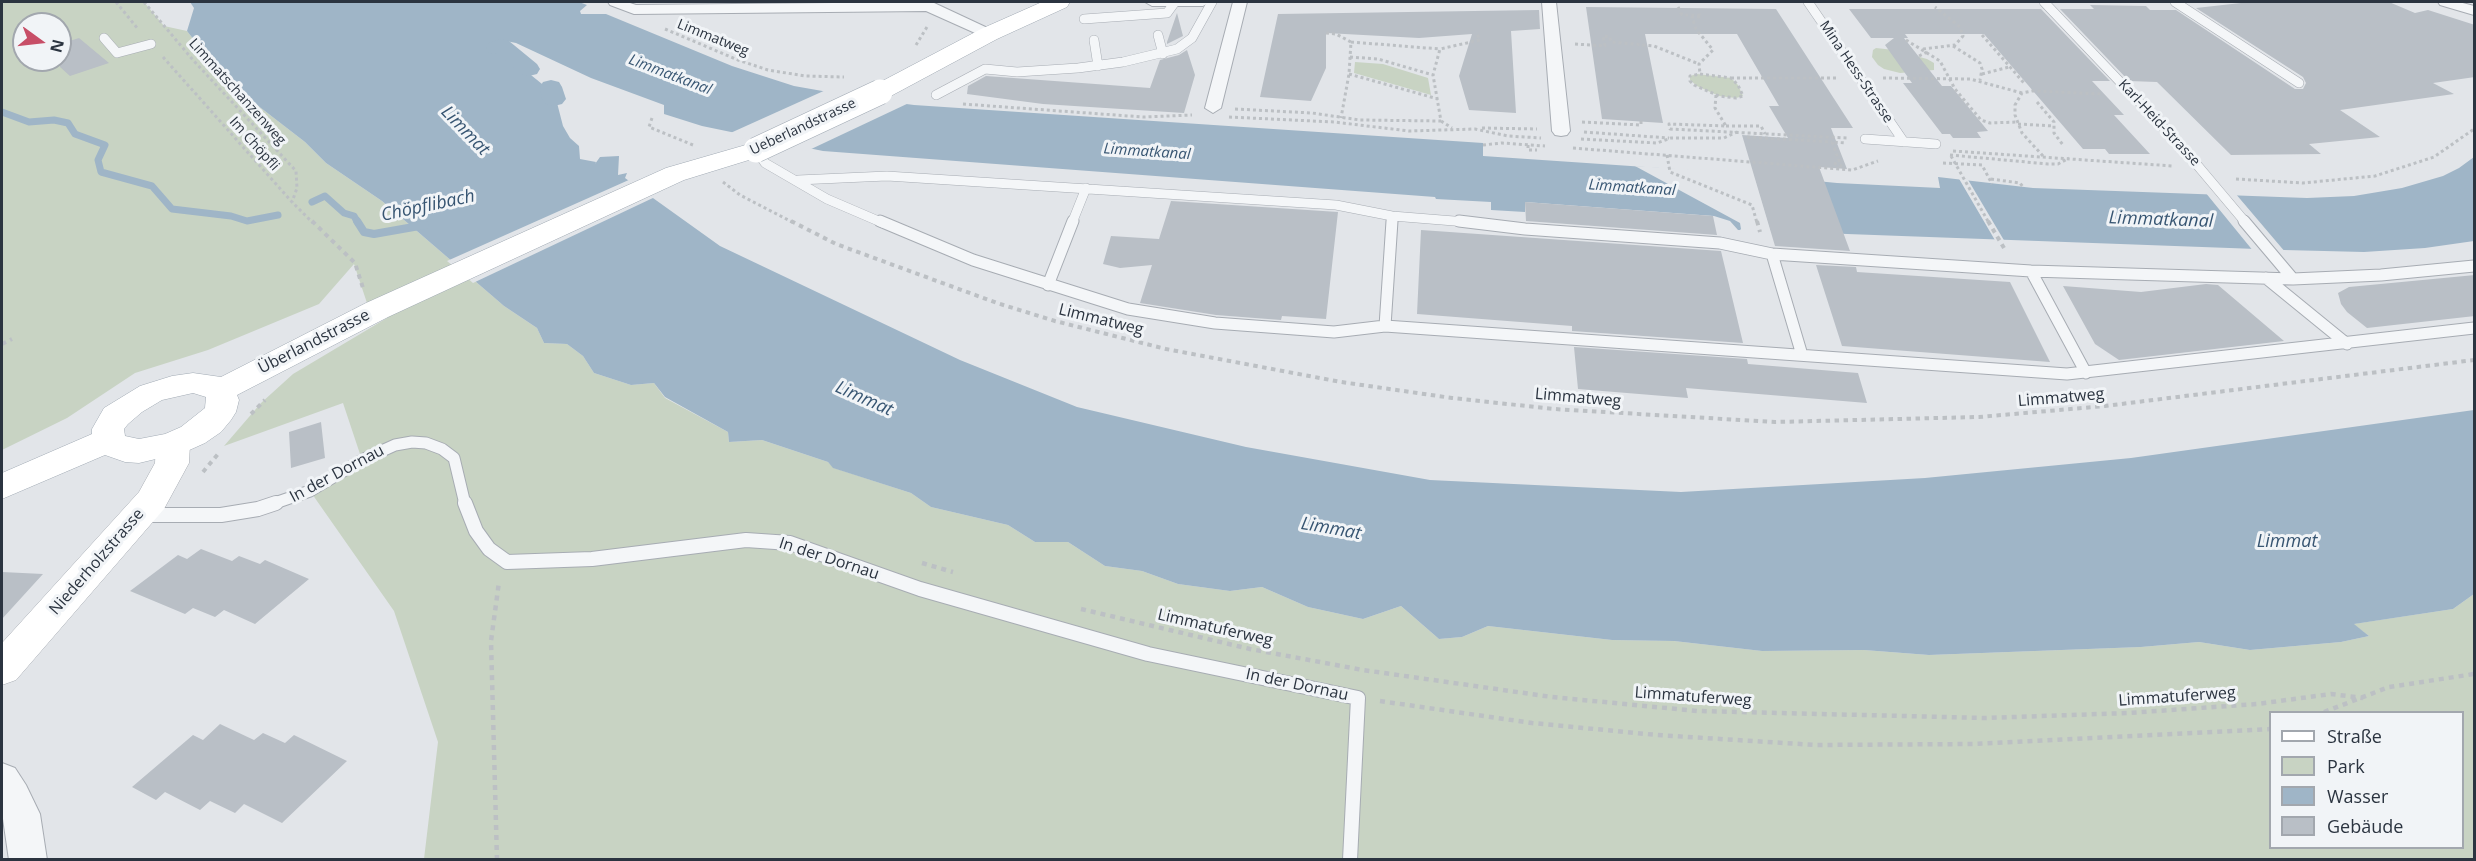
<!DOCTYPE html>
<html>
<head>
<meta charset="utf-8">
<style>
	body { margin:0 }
	#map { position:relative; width:2476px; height:861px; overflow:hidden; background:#e2e5e9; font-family:"Open Sans",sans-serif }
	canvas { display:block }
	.frame { position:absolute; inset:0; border:3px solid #2b3440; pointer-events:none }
	.legend { position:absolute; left:2269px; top:711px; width:195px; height:138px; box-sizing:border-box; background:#f1f4f7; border:2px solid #a2a7ae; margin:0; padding:8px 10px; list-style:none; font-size:18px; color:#2b3440 }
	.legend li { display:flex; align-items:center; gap:12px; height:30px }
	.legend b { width:30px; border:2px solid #a2a7ae }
	.north { position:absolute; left:12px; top:12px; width:60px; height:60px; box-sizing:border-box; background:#f1f4f7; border:2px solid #a2a7ae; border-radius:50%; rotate:105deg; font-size:16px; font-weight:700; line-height:24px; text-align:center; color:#2b3440 }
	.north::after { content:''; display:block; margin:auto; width:21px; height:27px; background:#c74e67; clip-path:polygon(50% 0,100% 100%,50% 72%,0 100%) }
</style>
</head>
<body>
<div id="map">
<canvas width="2476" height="861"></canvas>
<div class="frame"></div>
<ul class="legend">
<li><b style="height:8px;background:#fff"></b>Straße</li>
<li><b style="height:16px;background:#c8d3c3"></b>Park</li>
<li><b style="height:16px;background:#9fb5c7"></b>Wasser</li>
<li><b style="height:16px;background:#b9bfc6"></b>Gebäude</li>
</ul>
<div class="north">N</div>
</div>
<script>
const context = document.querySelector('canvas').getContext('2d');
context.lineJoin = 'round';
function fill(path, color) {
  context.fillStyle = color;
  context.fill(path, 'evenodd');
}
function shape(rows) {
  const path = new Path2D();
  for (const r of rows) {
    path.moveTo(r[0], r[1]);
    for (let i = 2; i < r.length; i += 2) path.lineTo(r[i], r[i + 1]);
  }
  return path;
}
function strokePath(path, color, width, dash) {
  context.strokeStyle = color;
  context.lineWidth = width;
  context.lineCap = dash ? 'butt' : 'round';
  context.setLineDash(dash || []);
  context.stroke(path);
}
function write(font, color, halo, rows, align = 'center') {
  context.font = font + ' "Open Sans",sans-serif';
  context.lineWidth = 6;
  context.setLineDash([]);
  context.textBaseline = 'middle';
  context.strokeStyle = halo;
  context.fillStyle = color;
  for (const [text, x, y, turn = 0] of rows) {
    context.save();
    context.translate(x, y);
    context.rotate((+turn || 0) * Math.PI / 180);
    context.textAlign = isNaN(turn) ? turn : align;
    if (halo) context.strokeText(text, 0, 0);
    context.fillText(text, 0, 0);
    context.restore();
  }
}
const green = shape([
	[2,2,144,2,164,26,187,31,226,81,305,142,326,163,382,201,504,306,537,328,544,343,567,344,583,356,594,373,631,385,654,383,665,398,728,432,729,442,762,440,828,462,834,468,911,493,931,507,1008,525,1035,542,1068,542,1105,566,1142,571,1178,584,1230,591,1262,587,1308,607,1363,619,1401,606,1439,639,1462,637,1488,626,1612,640,1674,641,1762,651,1864,650,1929,655,2141,647,2199,642,2250,650,2341,642,2369,636,2353,624,2453,609,2474,594,2474,859,424,859,438,742,394,611,310,491,362,460,343,403,224,446,261,403,293,374,387,318,367,303,354,264,319,304,208,350,135,373,67,418,2,450],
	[24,24,60,24,60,60,24,60],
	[2270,712,2462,712,2462,848,2270,848],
	[1876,48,1894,50,1927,59,1934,63,1934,70,1900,73,1884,69,1878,65,1872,57,1873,50],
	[1355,62,1383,64,1428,78,1431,95,1354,73],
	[1697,74,1731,78,1738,85,1743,96,1736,98,1719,96,1697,86,1690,80,1690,76]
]);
const water = shape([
	[190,2,579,2,587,5,580,11,581,14,606,14,732,66,794,86,868,99,914,105,1483,143,1483,156,1734,173,1837,183,1940,188,1938,177,2033,188,2307,198,2354,196,2402,188,2443,176,2459,168,2474,157,2474,241,2425,248,2364,252,2284,250,1738,230,1730,221,1714,216,1525,202,1525,212,1491,210,1491,202,1436,199,1435,197,823,151,702,126,664,114,664,105,591,78,516,43,506,41,495,46,547,88,546,92,552,100,556,99,563,126,570,138,579,146,580,159,596,162,595,164,600,157,619,156,618,175,627,173,625,178,720,246,960,360,1077,407,1246,447,1430,480,1681,492,1925,478,2131,458,2474,410,2474,594,2453,609,2354,624,2369,636,2341,642,2250,650,2199,642,2141,647,1929,655,1864,650,1762,651,1674,641,1612,640,1488,626,1462,637,1439,639,1401,606,1363,619,1308,607,1262,587,1230,591,1178,584,1142,571,1105,566,1068,542,1035,542,1008,525,931,507,911,493,833,468,828,462,762,440,729,442,728,432,665,397,654,383,631,385,594,373,583,356,567,344,544,343,537,328,504,306,382,201,326,163,305,142,226,81,187,31,194,8]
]);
const pier = shape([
	[828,89,911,102,807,151,726,135],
	[1635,166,1754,173,1772,234,1738,232,1741,229,1740,223],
	[1958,177,1967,178,2005,242,1996,242],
	[631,179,655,197,473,283,447,261],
	[2205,192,2235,193,2286,253,2269,250,2256,249,2258,252,2254,252]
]);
const streamFar1 = shape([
	[2,112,29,122,54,120,68,123,75,134,105,145,98,160,101,172,152,186,172,209,231,216,247,221,278,215],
	[312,202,325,196,344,213,354,216,358,223]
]);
const stream = shape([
	[357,221,364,232,374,234,425,225]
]);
const canal = shape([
	[501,39,509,41,537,64,540,69,537,74,529,76,521,74,498,54,489,53,486,48,489,43,501,39],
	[551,80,559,82,562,87,566,99,562,104,554,106,546,104,542,99,540,87,543,82,551,80]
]);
const building = shape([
	[2250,2,2389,2,2415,13,2428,10,2475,25,2475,77,2433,83,2454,94,2340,110,2380,137,2309,144,2321,154,2231,155,2157,82,2129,81,2060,9,2094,9,2090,5,2146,6,2150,10,2176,10,2295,89,2303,89,2306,83,2303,77,2196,8],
	[1586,7,1776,9,1853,128,1831,128,1847,169,1819,167,1850,251,1775,246,1742,135,1788,138,1769,106,1779,106,1737,34,1645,34,1663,123,1602,119],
	[1849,9,2041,9,2110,81,2092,81,2124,115,2114,115,2150,154,2109,154,2105,149,2083,149,1984,34,1905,34,1908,38,1904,38,1942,86,1951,86,1988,131,1977,132,1981,138,1953,138,1950,134,1942,134,1903,83,1912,83,1885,45,1894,38,1871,38],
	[1539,10,1540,29,1511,31,1516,113,1469,110,1459,76,1472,34,1419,38,1326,33,1326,68,1311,101,1260,97,1278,14],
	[1177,13,1183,36,1167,44,1167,42],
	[79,38,109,63,70,76,60,67,60,44],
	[1187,50,1195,75,1184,113,1043,104,967,94,968,86,986,76,1150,88,1160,60,1179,55],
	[1171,201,1338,212,1326,319,1282,316,1281,320,1216,315,1140,303,1152,265,1120,268,1103,264,1111,236,1159,239],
	[1525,202,1713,216,1717,235,1526,221],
	[1421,230,1721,251,1743,343,1572,331,1572,326,1417,314],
	[1816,265,1856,267,1857,272,2010,282,2050,362,1842,346],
	[2475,275,2475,316,2367,328,2347,312,2341,304,2338,293,2349,287],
	[2206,284,2218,285,2284,341,2119,360,2095,344,2063,286,2141,292],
	[1574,347,1747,359,1748,364,1858,373,1867,403,1686,388,1688,398,1578,389],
	[321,422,325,458,291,468,289,432],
	[201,549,232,561,239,556,260,564,265,560,309,579,255,624,224,610,215,617,193,608,185,614,130,591,178,555,187,559],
	[2,572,43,574,2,619],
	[220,724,254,740,263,733,285,743,294,735,347,761,282,823,244,804,235,813,210,801,200,810,165,792,156,800,132,787,193,735,203,740]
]);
const pathFar2 = shape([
	[116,2,138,29],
	[144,2,193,60,296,171,297,188,292,202],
	[1678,7,1682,15,1700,15,1701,17],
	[1700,17,1692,17,1696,29,1713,50,1699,64,1700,74],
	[665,29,738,60,768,70,805,76,844,77],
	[1326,33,1336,34,1351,42,1349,74,1341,118],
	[1982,35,2024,83],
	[1906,40,1940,61,1955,89,1981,120,1990,123,2017,122],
	[1351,42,1440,49],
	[1575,44,1605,46,1603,36,1610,37,1611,42,1654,46,1699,64],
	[916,45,927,27],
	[1953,46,1980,63,1982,69,1980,80],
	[1923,49,1955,45,1963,36,1960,27,1935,7],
	[1919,56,1927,52],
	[163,57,292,202,313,223],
	[1350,57,1378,59,1433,75],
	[1349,74,1438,99],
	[1700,74,1731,78,1738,85,1743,96,1736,98,1719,96,1694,85,1690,81,1690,76,1700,74],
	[1982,74,2009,67],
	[1731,78,1838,78],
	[1883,78,1970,79,2022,93],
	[1716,95,1715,108,1726,126,1669,124,1670,129,1847,138],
	[2037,102,2054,122,2054,133,2063,145],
	[963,104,1143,117,1192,115],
	[1235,109,1312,113,1360,120,1441,121,1433,75,1440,49,1480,40,1477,34],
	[1229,117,1334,122,1409,131,1475,129,1508,136,1541,138],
	[652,118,649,127,693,145],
	[1441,121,1452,128],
	[1582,122,1641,125,1641,121],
	[2018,124,2054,126],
	[1726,126,1761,126,1765,134],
	[1482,128,1537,129],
	[1584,132,1669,138],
	[1747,137,1832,142],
	[1581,139,1657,143,1671,138,1724,138,1737,132],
	[1483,145,1502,143,1545,146],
	[1528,145,1528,150,1537,150],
	[1573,148,1852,170,1878,161],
	[1953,151,2173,166],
	[1667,155,1670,172,1752,205,1757,223],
	[1950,155,2048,164,2058,164,2069,158],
	[1951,156,1989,223],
	[2043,156,2022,133,2015,115,2015,105,2022,93,2032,91,2103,94],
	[1834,163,1841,166,1832,142,1846,143],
	[1943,163,1982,165,1992,184],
	[1991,179,2020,183,2023,187],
	[2236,179,2303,183,2375,176,2434,157,2474,129],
	[723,182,740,195,794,223]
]);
const pathFar1 = shape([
	[312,221,355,263,363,288],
	[791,221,836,244,997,303,1055,321,1166,349,1341,382,1452,398,1554,409,1775,422,1979,417,2105,406,2474,360],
	[1757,221,1760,232],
	[1988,221,2004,248],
	[2,344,12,339],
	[251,414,265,400],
	[203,472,218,454]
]);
const path = shape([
	[922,563,953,572],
	[1081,609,1250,649,1363,670,1552,697,1697,711,1986,718,2128,713,2257,704,2331,694,2363,698],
	[1380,701,1532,723,1657,735,1816,745,1973,744,2270,729],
	[2324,712,2389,687,2474,674],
	[497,860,491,641,499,582]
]);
const serviceFar2 = shape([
	[1808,2,1904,142],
	[2044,2,2182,147,2246,223],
	[2175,2,2299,83],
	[1084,19,1167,13,1175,2],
	[1158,35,1163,54],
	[104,38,117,53,151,44],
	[1094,40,1098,66],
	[936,95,985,69,1017,72,1078,68,1123,62,1177,49,1192,38,1212,2],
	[1865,139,1936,144],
	[756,150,765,163,827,199,883,223],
	[798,180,887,176,1336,205,1392,216,1479,223],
	[1072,223,1086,188],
	[1392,223,1392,216]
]);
const serviceFar1 = shape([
	[880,221,973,260,1128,309,1215,323,1334,332,1385,326,2067,374,2474,328],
	[1459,221,1525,229,1720,243,1772,254,2031,271,2293,279,2381,275,2474,266],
	[2244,221,2293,279],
	[1772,254,1802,355],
	[2031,271,2086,373],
	[2266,278,2347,344],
	[1048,285,1073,221],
	[1385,326,1392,221],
	[272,504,310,491,362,460,395,445,412,442,426,443,442,449,454,458,465,504]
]);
const service = shape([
	[465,503,476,531,489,549,507,562,592,559,746,540,790,543,920,589,1148,654,1358,698,1350,860],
	[145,515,221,515,258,509,276,503]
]);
const minor = shape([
	[608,2,627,2,636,5,932,2,994,31,997,34,994,37,984,37,926,11,634,14,610,5,608,2],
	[1145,2,1210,2,1203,6,1152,6,1145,2],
	[1233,2,1247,2,1221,108,1213,113,1205,108,1233,2],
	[1542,2,1556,2,1570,131,1567,135,1561,136,1555,135,1552,131,1542,2],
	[2438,2,2459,2,2474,6,2474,15,2440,5,2438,2]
]);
const tertiary = shape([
	[2,763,15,768,26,785,40,814,47,860,9,860,2,812,2,763]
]);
const secondary = shape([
	[173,433,185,436,190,444,189,463,164,509,16,680,2,685,2,643,139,492,155,463,156,444,161,436,173,433]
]);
const primary = shape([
	[1042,2,1070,2,1067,7,997,39,889,97,880,99,871,97,868,92,871,87,981,29,1042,2],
	[756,142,765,145,769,150,765,155,684,180,388,317,237,395,239,400,236,412,231,420,221,432,205,443,185,452,139,463,125,462,105,455,2,499,2,473,92,434,92,429,104,408,140,386,172,376,193,373,221,377,366,303,666,168,756,142],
	[193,393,206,397,205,408,181,427,165,434,139,439,125,436,124,429,128,424,142,412,162,400,193,393]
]);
const primaryBridge = shape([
	[756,150,880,92]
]);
const farStreetnames = [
	["Limmatweg",713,38,22],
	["Mina Hess-Strasse",1856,72,56],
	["Limmatschanzenweg",237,92,48],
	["Karl-Heid-Strasse",2159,123,47],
	["Ueberlandstrasse",803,127,-25],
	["Im Chöpfli",254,144,48]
];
const farWaternames = [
	["Limmatkanal",670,75,21],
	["Limmatkanal",1147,152,4],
	["Limmatkanal",1632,188,4]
];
const streetNames = [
	["Limmatweg",1101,320,14],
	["Überlandstrasse",314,342,-27],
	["Limmatweg",1578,398,5],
	["Limmatweg",2061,398,-5],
	["In der Dornau",337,474,-28],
	["In der Dornau",829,559,18],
	["Niederholzstrasse",97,562,-49],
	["Limmatuferweg",1215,628,13],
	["In der Dornau",1297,685,12],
	["Limmatuferweg",1693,697,4],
	["Limmatuferweg",2177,697,-4]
];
const waterNames = [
	["Limmat",465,131,46],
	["Chöpflibach",428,206,-12],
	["Limmatkanal",2161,220,2],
	["Limmat",864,399,24],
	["Limmat",1331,529,10],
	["Limmat",2287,542]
];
fill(green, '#c8d3c3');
fill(water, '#9fb5c7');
fill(pier, '#e2e5e9');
strokePath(streamFar1, '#9fb5c7', 7);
strokePath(stream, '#9fb5c7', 8);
fill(canal, '#9fb5c7');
fill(building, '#b9bfc6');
strokePath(serviceFar2, '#a7acb3', 10);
strokePath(serviceFar1, '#a7acb3', 13);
strokePath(service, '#a7acb3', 16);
strokePath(minor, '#a7acb3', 2);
strokePath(tertiary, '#a7acb3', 2);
strokePath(secondary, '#a7acb3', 1);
strokePath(primary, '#a1aab4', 1);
strokePath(pathFar2, '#bcc0c4', 3, [3, 3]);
strokePath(pathFar1, '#bcc0c4', 4, [4.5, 4.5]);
strokePath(path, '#bcc0c4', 4.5, [5, 5]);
strokePath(serviceFar2, '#f4f6f8', 9);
strokePath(serviceFar1, '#f4f6f8', 11);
strokePath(service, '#f4f6f8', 14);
fill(minor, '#f4f6f8');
fill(tertiary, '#f4f6f8');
fill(secondary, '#fff');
fill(primary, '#fff');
strokePath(primaryBridge, '#a1aab4', 26, []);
strokePath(primaryBridge, '#fff', 25);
write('14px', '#2b3440', '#f1f4f7', farStreetnames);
write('italic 15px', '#375572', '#f1f4f7', farWaternames);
write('16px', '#2b3440', '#f1f4f7', streetNames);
write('italic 18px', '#375572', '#f1f4f7', waterNames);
</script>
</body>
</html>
